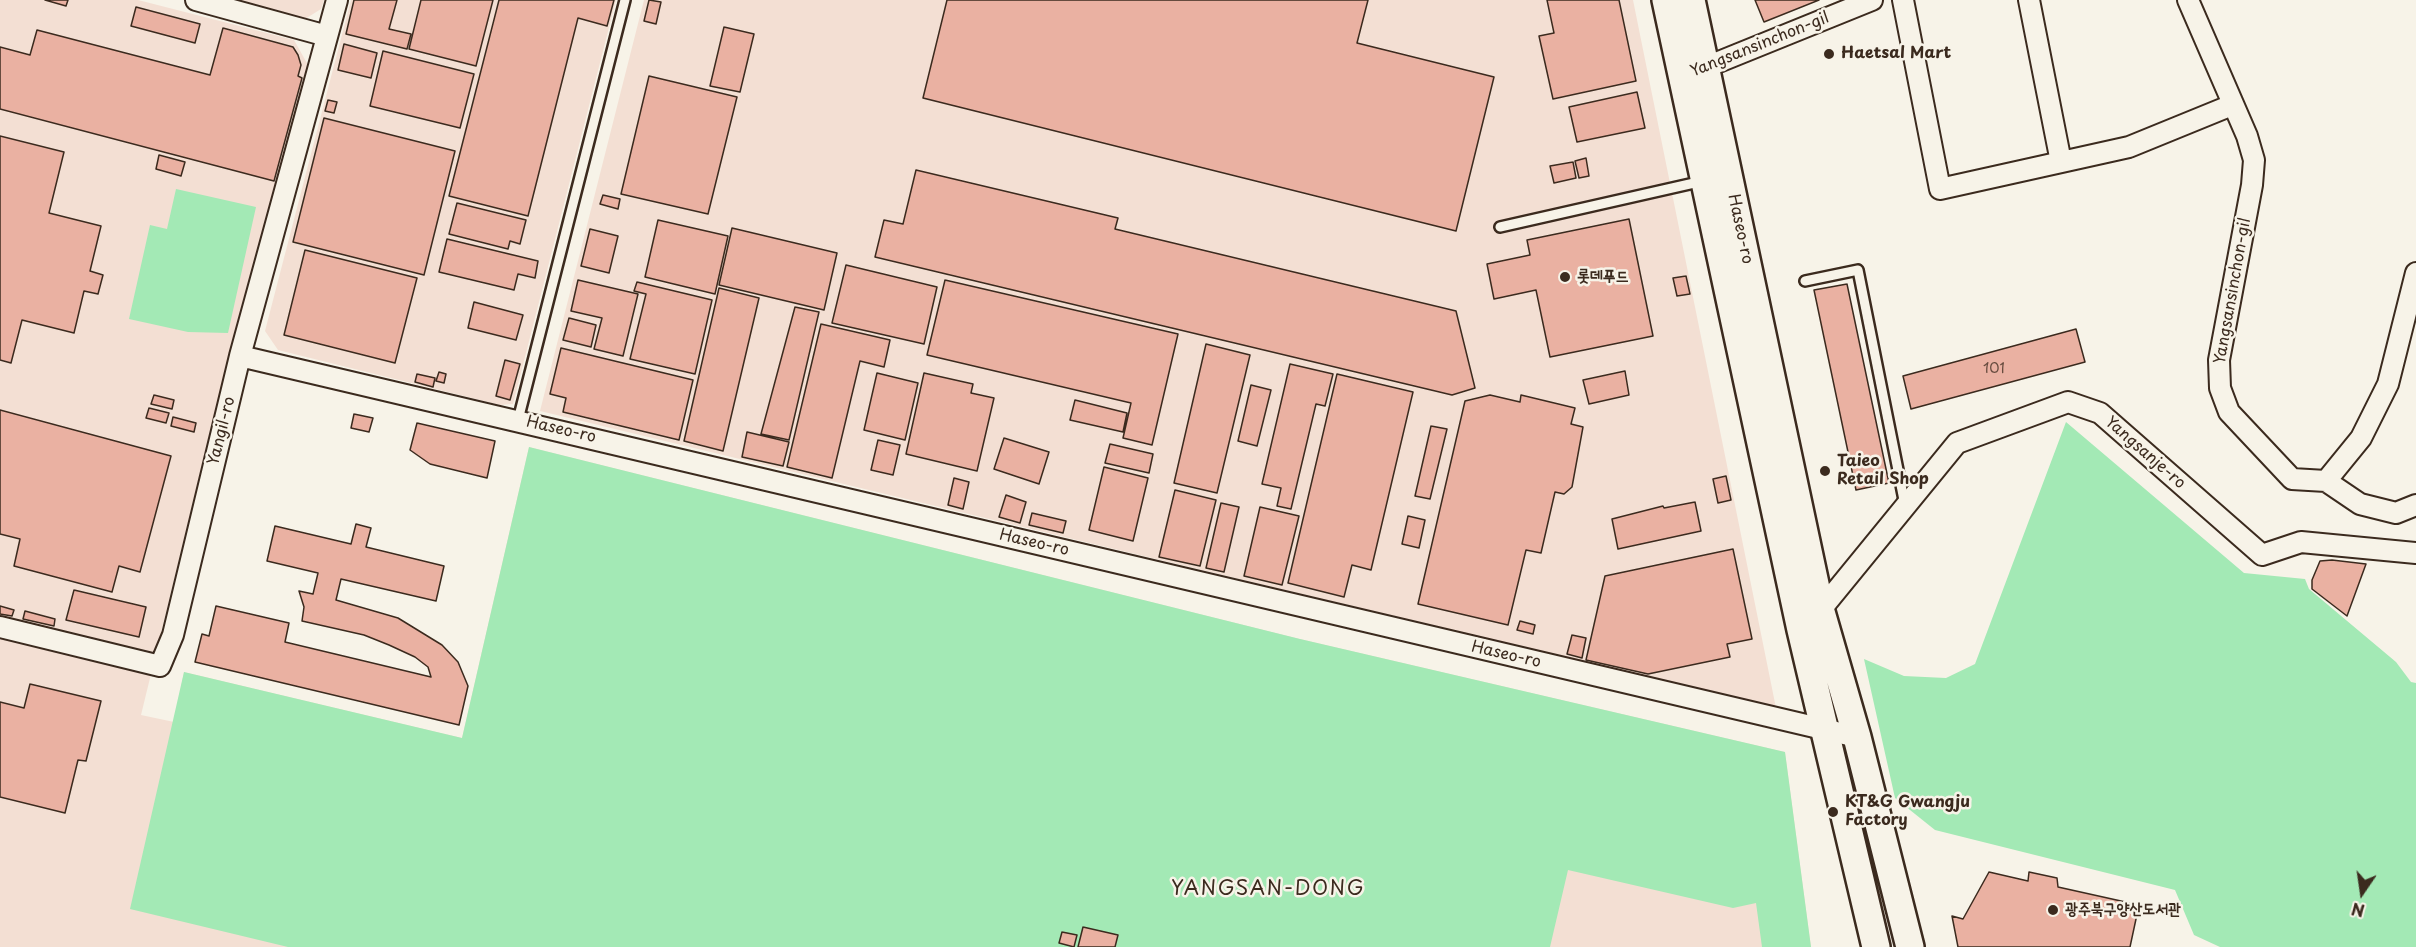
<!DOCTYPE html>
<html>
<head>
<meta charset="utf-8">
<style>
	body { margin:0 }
	#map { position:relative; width:2416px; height:947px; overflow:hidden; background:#f7f3e8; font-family:"Playpen Sans",sans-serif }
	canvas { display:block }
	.north { position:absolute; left:2332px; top:863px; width:60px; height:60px; -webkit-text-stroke:4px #f7f3e8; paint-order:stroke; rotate:193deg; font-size:16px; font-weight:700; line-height:24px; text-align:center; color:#3b2a1e }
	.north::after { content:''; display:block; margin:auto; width:21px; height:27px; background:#3b2a1e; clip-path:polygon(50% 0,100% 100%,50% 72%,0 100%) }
</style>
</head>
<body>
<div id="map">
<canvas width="2416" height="947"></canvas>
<div class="north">N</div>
</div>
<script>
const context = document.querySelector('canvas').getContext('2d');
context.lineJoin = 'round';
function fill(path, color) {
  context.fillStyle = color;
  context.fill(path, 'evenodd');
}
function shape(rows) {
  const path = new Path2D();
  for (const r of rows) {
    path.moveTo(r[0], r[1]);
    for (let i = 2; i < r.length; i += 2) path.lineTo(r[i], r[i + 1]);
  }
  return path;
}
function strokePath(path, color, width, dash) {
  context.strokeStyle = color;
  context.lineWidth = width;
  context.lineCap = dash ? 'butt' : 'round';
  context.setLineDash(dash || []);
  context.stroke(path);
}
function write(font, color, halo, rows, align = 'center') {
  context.font = font + ' "Playpen Sans","Poor Story",sans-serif';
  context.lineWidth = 5;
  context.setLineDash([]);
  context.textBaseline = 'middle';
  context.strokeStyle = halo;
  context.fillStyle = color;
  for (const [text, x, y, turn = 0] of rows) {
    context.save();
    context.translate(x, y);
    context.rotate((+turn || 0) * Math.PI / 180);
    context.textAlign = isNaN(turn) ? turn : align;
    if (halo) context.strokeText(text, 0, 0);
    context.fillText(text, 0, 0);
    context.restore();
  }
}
const built = shape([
	[0,0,138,0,294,40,308,65,238,333,216,407,141,715,174,722,184,672,462,738,529,447,1300,639,1785,752,1811,947,0,947],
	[236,0,324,0,321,9,305,19],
	[351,0,616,0,513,404,500,405,278,350,265,331],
	[644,0,1633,0,1776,708,540,411]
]);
const green = shape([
	[176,189,256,207,228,333,188,332,129,319,150,225,167,229],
	[2066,422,2244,573,2305,579,2309,589,2396,662,2411,682,2416,683,2416,947,2220,947,2194,935,2175,890,1935,830,1895,798,1864,659,1904,676,1946,678,1975,664],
	[529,447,1300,639,1785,752,1811,947,1762,947,1756,903,1733,908,1568,870,1550,947,288,947,130,909,184,672,462,738]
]);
const building = shape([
	[45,0,68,0,66,6,45,0],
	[354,0,397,0,389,29,411,34,407,49,346,34,354,0],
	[421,0,493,0,476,66,409,49,421,0],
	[499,0,614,0,607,26,578,18,528,216,449,196,499,0],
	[649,0,661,2,656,24,644,21,649,0],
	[947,0,1368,0,1357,43,1494,77,1456,231,923,98,947,0],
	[1547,0,1619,0,1636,81,1553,99,1539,36,1554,33,1547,0],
	[1755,0,1819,0,1764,22,1755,0],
	[136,7,200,24,195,43,131,26,136,7],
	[724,27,754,34,740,92,710,86,724,27],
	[223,28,293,47,298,55,301,65,298,76,302,78,274,181,0,109,0,47,30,55,37,30,210,75,223,28],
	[344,44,377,53,371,78,338,70,344,44],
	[383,51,474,74,460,128,370,106,383,51],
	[649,76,737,97,708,214,621,194,649,76],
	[1637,92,1645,128,1577,142,1569,107,1637,92],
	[328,100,337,102,334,113,325,111,328,100],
	[324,118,455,151,424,275,293,242,324,118],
	[0,136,64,152,49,213,101,226,90,271,103,275,98,294,84,291,74,333,22,320,11,363,0,360,0,136],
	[159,155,185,162,181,176,156,169,159,155],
	[1586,158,1589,176,1579,178,1575,161,1586,158],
	[1573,162,1576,178,1554,183,1550,166,1573,162],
	[916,170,1118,218,1115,229,1456,311,1475,388,1452,395,875,257,884,220,903,224,916,170],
	[603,195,620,199,618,209,600,204,603,195],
	[457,203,526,220,520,244,510,241,508,249,449,234,457,203],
	[1629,219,1653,336,1550,357,1536,290,1494,299,1487,264,1530,255,1527,240,1629,219],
	[658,220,728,236,715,294,645,277,658,220],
	[732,228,837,253,824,310,719,285,732,228],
	[590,229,618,236,609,273,581,266,590,229],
	[447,239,538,261,535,278,518,274,514,290,439,272,447,239],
	[305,250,417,278,395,363,284,335,305,250],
	[846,265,937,287,924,344,832,323,846,265],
	[1686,276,1690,294,1677,296,1673,278,1686,276],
	[578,280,638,294,623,356,594,349,602,318,571,311,578,280],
	[945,280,1178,334,1152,445,1123,438,1131,403,927,355,945,280],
	[637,282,712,300,695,374,630,359,646,294,634,291,637,282],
	[1847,284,1889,483,1856,490,1814,290,1847,284],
	[719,288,759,298,723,451,684,441,719,288],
	[474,302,523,315,516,340,468,328,474,302],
	[795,307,819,312,789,440,761,434,795,307],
	[569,318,596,325,591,347,563,340,569,318],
	[821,324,890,340,884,367,860,361,832,478,787,467,821,324],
	[2076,329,2085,362,1911,409,1903,376,2076,329],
	[1206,344,1250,355,1217,493,1174,483,1206,344],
	[561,348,693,380,679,440,563,412,566,398,550,394,561,348],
	[505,360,520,364,510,400,496,396,505,360],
	[1290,364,1333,374,1325,406,1316,404,1291,509,1277,506,1281,488,1262,484,1290,364],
	[1625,371,1629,395,1589,404,1583,380,1625,371],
	[439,372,446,374,444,383,436,381,439,372],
	[877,373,918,383,905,440,864,430,877,373],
	[924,373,973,384,971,393,994,398,977,471,906,454,924,373],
	[417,374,435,378,433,387,415,382,417,374],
	[1337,374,1413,392,1371,570,1352,565,1344,597,1288,583,1337,374],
	[1251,385,1271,390,1257,446,1238,441,1251,385],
	[154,395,174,400,172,409,151,404,154,395],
	[1490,395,1520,402,1521,395,1575,408,1571,424,1583,427,1572,487,1564,494,1555,492,1541,553,1526,550,1508,625,1418,604,1465,401,1490,395],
	[1075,400,1127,413,1123,432,1070,420,1075,400],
	[149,408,169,413,166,423,146,418,149,408],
	[0,410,171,456,140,572,119,566,112,592,14,566,20,539,0,534,0,410],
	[354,414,373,418,369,432,351,428,354,414],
	[173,417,196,423,194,432,171,426,173,417],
	[417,423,495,441,487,478,430,464,410,450,417,423],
	[1431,426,1447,429,1430,499,1415,496,1431,426],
	[747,432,789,442,783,466,742,457,747,432],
	[1004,438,1049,452,1039,484,994,469,1004,438],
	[878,440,900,445,893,475,871,470,878,440],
	[1110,444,1153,454,1149,473,1105,463,1110,444],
	[1104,467,1148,478,1133,541,1089,530,1104,467],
	[1726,476,1731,500,1718,503,1713,479,1726,476],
	[954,478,969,482,963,509,948,505,954,478],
	[1175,490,1216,500,1200,566,1159,557,1175,490],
	[1006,495,1026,502,1020,523,999,517,1006,495],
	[1695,502,1701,531,1618,549,1612,519,1663,506,1664,508,1695,502],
	[1221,503,1239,507,1224,572,1206,568,1221,503],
	[1260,507,1299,516,1282,585,1244,576,1260,507],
	[1032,513,1066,521,1063,533,1029,525,1032,513],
	[1408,516,1425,520,1419,548,1402,544,1408,516],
	[356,524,371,528,366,547,444,566,436,601,341,579,336,600,398,618,442,645,458,662,468,686,459,725,195,662,202,634,209,636,216,606,289,623,285,642,431,677,428,667,415,657,389,645,364,635,302,621,304,607,299,591,313,594,318,573,267,561,275,526,351,544,356,524],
	[1733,549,1752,639,1727,644,1730,657,1648,674,1586,660,1605,576,1733,549],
	[2332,560,2366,564,2347,616,2312,589,2312,580,2320,561,2332,560],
	[74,590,146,607,139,637,66,620,74,590],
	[0,606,14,610,12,616,0,614,0,606],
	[25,611,55,619,54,626,23,619,25,611],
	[1520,621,1535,625,1533,634,1517,630,1520,621],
	[1572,635,1586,638,1582,658,1567,654,1572,635],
	[30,684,101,701,86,761,78,760,65,813,0,797,0,702,24,708,30,684],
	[1989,872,2028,881,2029,872,2057,878,2058,887,2139,905,2130,947,1958,947,1952,916,1963,919,1989,872],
	[1083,927,1118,935,1115,947,1078,947,1083,927],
	[1062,932,1077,935,1074,947,1059,943,1062,932]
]);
const lane = shape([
	[1500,227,1703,181],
	[1805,281,1858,270,1905,505],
	[518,420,625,0]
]);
const street = shape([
	[196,0,327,36],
	[1903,0,1940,189,2129,147,2232,105],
	[2029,0,2061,162],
	[2188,0,2247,136,2254,160,2252,185,2219,360,2220,388,2229,412,2292,479,2326,481],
	[1694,72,1872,0],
	[240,356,1857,737],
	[2326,481,2361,438,2388,384,2416,273],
	[2326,481,2360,504,2396,513,2416,505],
	[1814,618,1957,443,2068,402,2100,413,2262,555,2301,542,2416,553],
	[0,627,160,666,173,635,240,356,337,0]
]);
const secondary = shape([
	[1666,0,1801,630,1876,947],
	[1691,0,1821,612,1857,737,1910,947]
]);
const markers = [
	[1829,54,6,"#3b2a1e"],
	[1565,277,6,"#3b2a1e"],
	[1825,471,6,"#3b2a1e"],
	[1833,812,6,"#3b2a1e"],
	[2053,910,6,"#3b2a1e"]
];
const numberNames = [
	["101",1994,369]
];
const streetNames = [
	["Yangsansinchon-gil",1760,45,-22],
	["Haseo-ro",1740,229,78],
	["Yangsansinchon-gil",2233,291,-80],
	["Haseo-ro",561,430,13],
	["Yangil-ro",222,431,-76],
	["Yangsanje-ro",2145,453,41],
	["Haseo-ro",1034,543,13],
	["Haseo-ro",1506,655,13]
];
const poiNames = [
	["Haetsal Mart",1841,54],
	["롯데푸드",1577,277],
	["Taieo",1837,462],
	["Retail Shop",1837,480],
	["KT&G Gwangju",1845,803],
	["Factory",1845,821],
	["광주북구양산도서관",2065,910]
];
const quarterNames = [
	["YANGSAN-DONG",1268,889]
];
fill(built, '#f3dfd3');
fill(green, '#a3e9b5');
fill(building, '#eab1a2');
strokePath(building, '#3b2a1e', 1.5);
strokePath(lane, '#3b2a1e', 14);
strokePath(street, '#3b2a1e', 24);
strokePath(secondary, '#3b2a1e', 32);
strokePath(lane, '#f7f3e8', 9);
strokePath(street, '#f7f3e8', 20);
strokePath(secondary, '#f7f3e8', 27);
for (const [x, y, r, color] of markers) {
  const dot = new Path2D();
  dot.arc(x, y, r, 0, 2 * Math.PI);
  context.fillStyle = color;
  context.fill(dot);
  strokePath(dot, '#f7f3e8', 2);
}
write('14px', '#674c3f', null, numberNames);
write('16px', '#3b2a1e', '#f7f3e8', streetNames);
write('bold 16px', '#3b2a1e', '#f7f3e8', poiNames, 'left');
context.letterSpacing = '1.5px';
write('20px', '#3b2a1e', '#f7f3e8', quarterNames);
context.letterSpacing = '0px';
</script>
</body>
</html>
